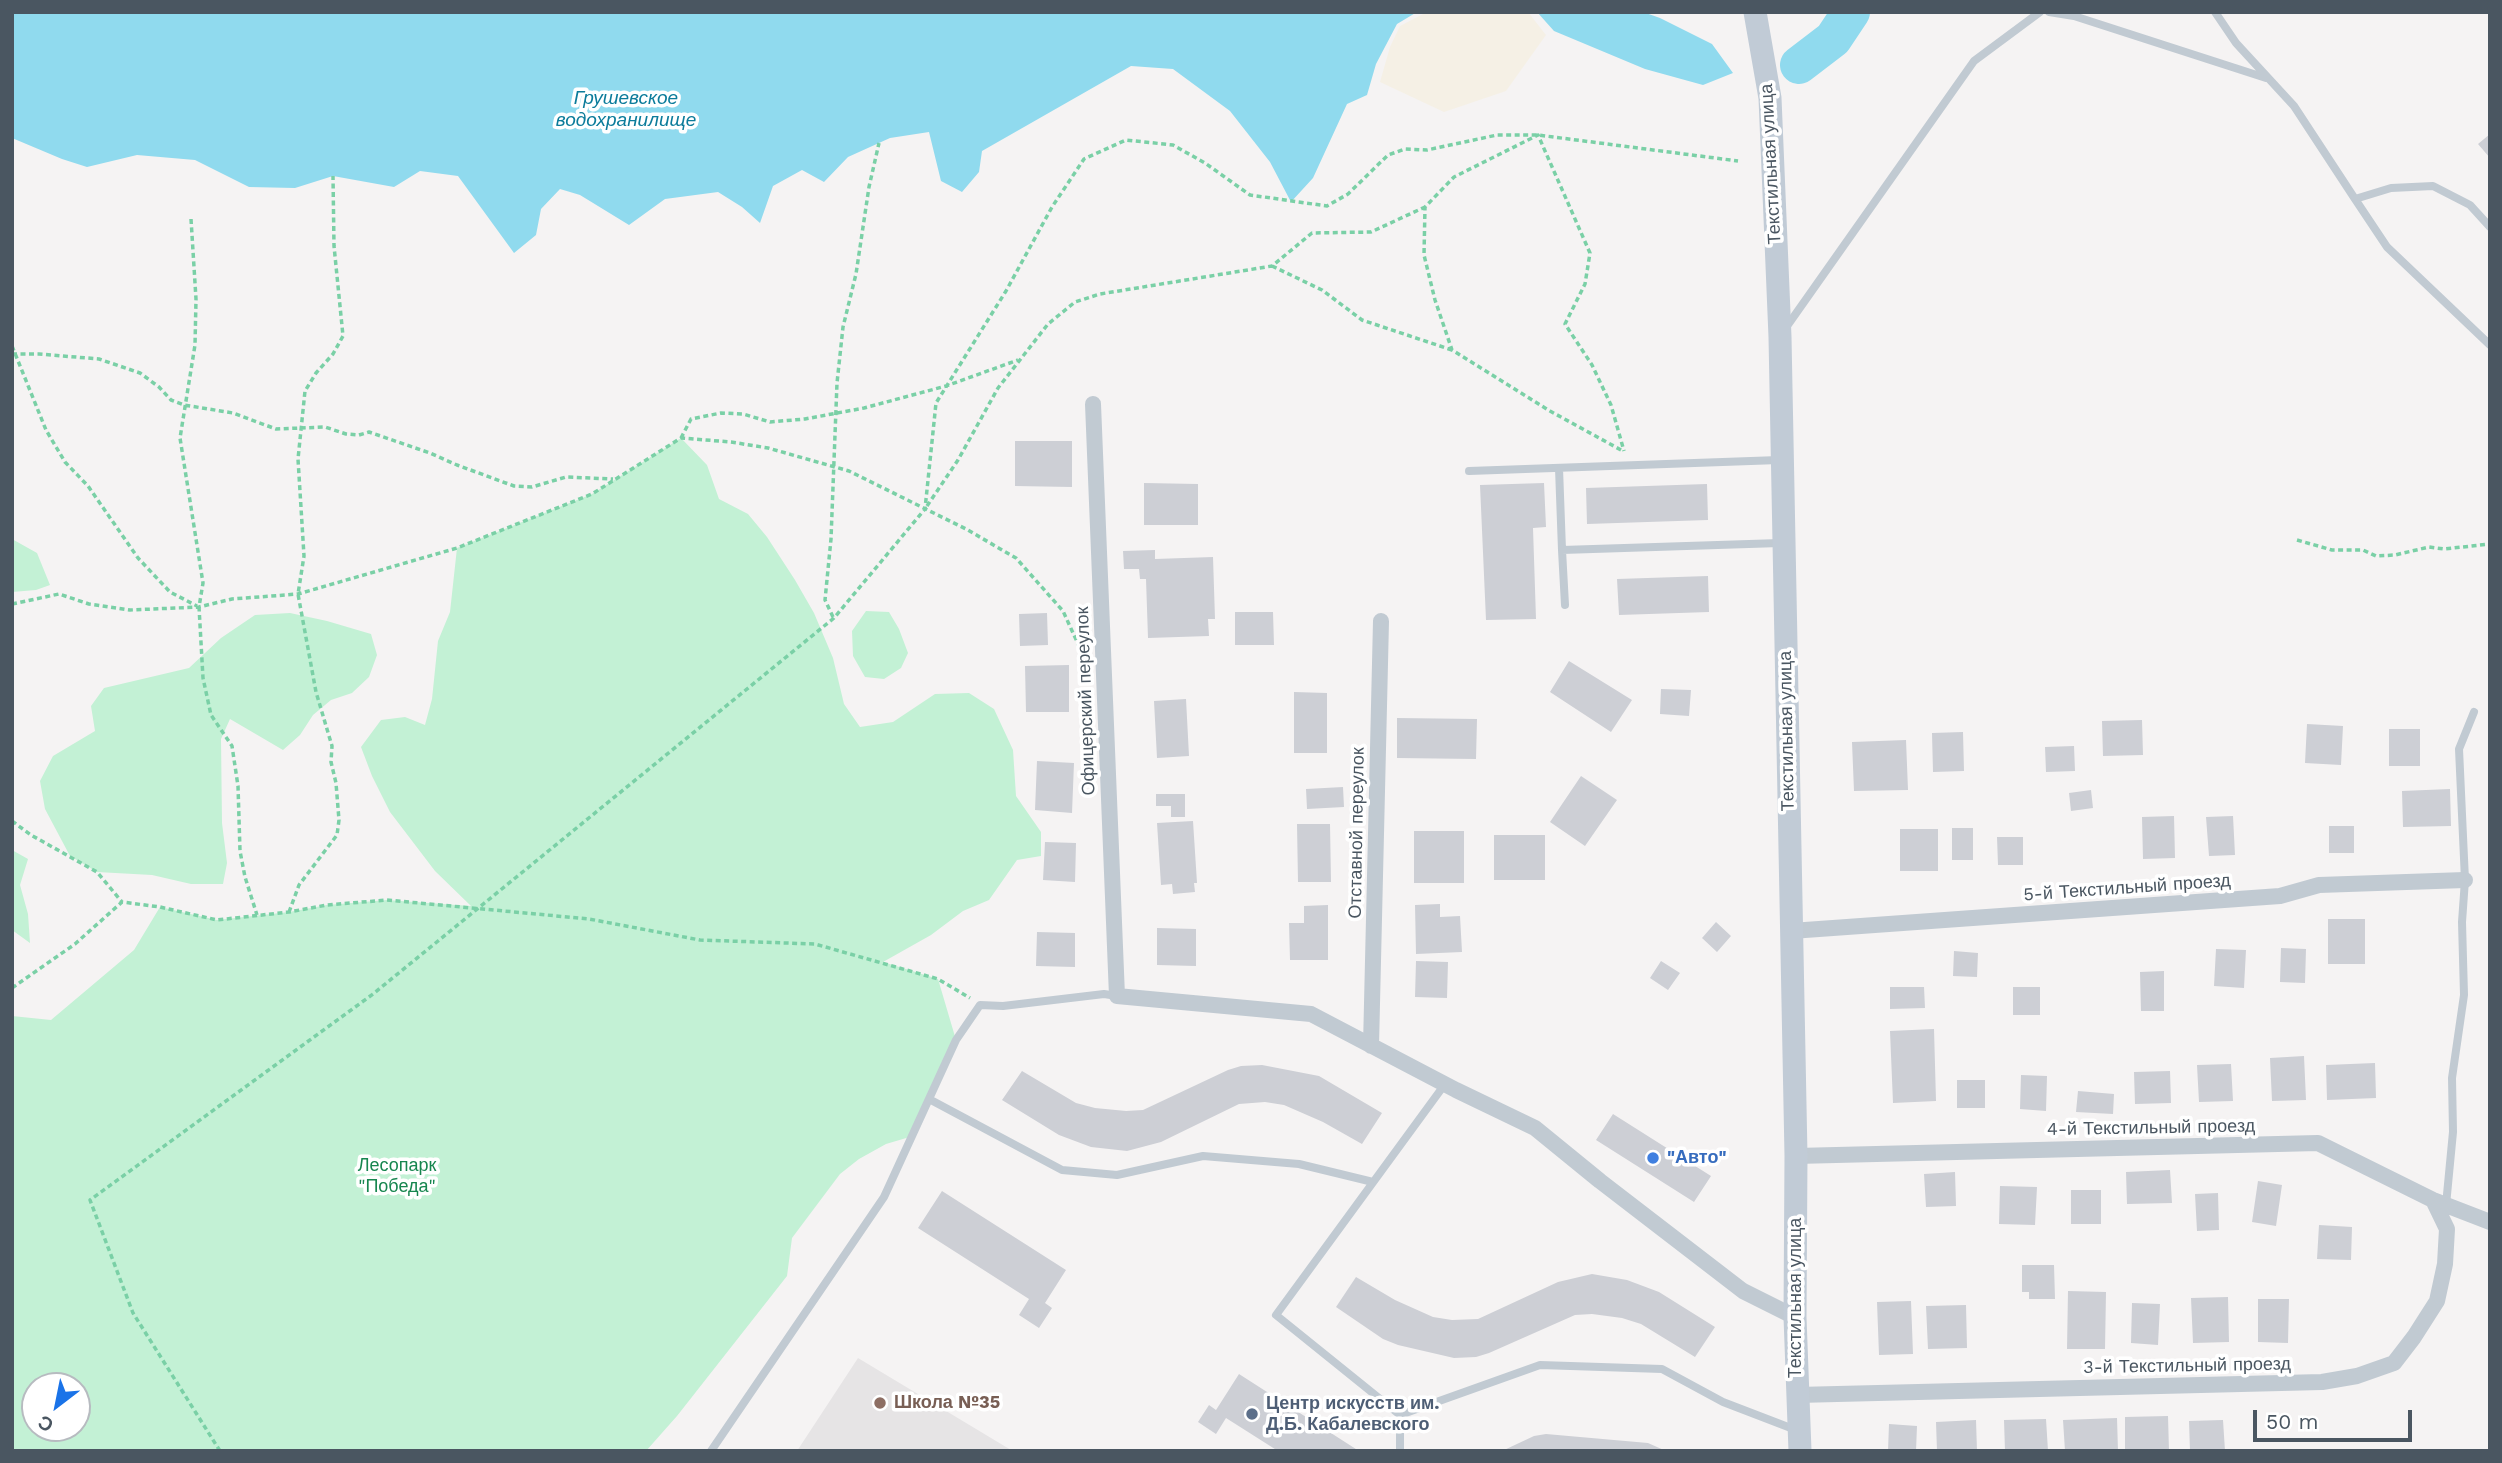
<!DOCTYPE html>
<html>
<head>
<meta charset="utf-8">
<style>
	body { margin:0 }
	#map { position:relative; width:2502px; height:1463px; overflow:hidden; background:#f5f3f3; font-family:"Work Sans",sans-serif }
	canvas { display:block }
	.frame { position:absolute; inset:0; border:14px solid #4a5661; pointer-events:none }
	.north { position:absolute; left:21px; top:1372px; width:70px; height:70px; box-sizing:border-box; background:#fff; border:2px solid #b7bbc0; border-radius:50%; rotate:212deg; font-size:19px; font-weight:700; line-height:28px; text-align:center; color:#4a5661 }
	.north::after { content:''; display:block; margin:auto; width:24px; height:32px; background:#1a73e8; clip-path:polygon(50% 0,100% 100%,50% 72%,0 100%) }
	.scale { position:absolute; left:2253px; top:1410px; width:159px; height:32px; box-sizing:border-box; border:4px solid #4a5661; border-top:0; padding-left:9px; font-size:21px; line-height:24px; white-space:nowrap; color:#4a5661; -webkit-text-stroke:5px #fff; paint-order:stroke }
</style>
</head>
<body>
<div id="map">
<canvas width="2502" height="1463"></canvas>
<div class="frame"></div>
<div class="north">С</div>
<div class="scale">50 m</div>
</div>
<script>
const context = document.querySelector('canvas').getContext('2d');
context.lineJoin = 'round';
function fill(path, color) {
  context.fillStyle = color;
  context.fill(path, 'evenodd');
}
function shape(rows) {
  const path = new Path2D();
  for (const r of rows) {
    path.moveTo(r[0], r[1]);
    for (let i = 2; i < r.length; i += 2) path.lineTo(r[i], r[i + 1]);
  }
  return path;
}
function strokePath(path, color, width, dash) {
  context.strokeStyle = color;
  context.lineWidth = width;
  context.lineCap = dash ? 'butt' : 'round';
  context.setLineDash(dash || []);
  context.stroke(path);
}
function write(font, color, halo, rows, align = 'center') {
  context.font = font + ' "Work Sans",sans-serif';
  context.lineWidth = 7;
  context.setLineDash([]);
  context.textBaseline = 'middle';
  context.strokeStyle = halo;
  context.fillStyle = color;
  for (const [text, x, y, turn = 0] of rows) {
    context.save();
    context.translate(x, y);
    context.rotate((+turn || 0) * Math.PI / 180);
    context.textAlign = isNaN(turn) ? turn : align;
    if (halo) context.strokeText(text, 0, 0);
    context.fillText(text, 0, 0);
    context.restore();
  }
}
const education = shape([
	[858,1358,1006,1447,1013,1451,797,1451]
]);
const green = shape([
	[681,438,707,465,719,499,748,514,767,537,795,580,814,613,833,658,844,704,860,727,893,722,935,694,969,693,994,709,1013,750,1016,796,1041,832,1041,856,1017,860,989,900,963,911,931,935,883,962,938,979,956,1040,913,1136,886,1144,859,1159,840,1174,792,1238,787,1276,677,1416,646,1451,12,1451,12,1016,51,1020,134,950,160,907,217,920,289,912,327,905,387,900,471,906,435,871,390,812,372,776,361,747,381,720,405,717,425,725,432,699,438,641,450,612,457,548,592,494],
	[35,1386,77,1386,77,1428,35,1428],
	[12,539,37,553,50,585,36,590,12,592],
	[866,611,889,612,899,629,908,653,901,668,884,679,865,677,853,656,852,631],
	[290,613,327,621,371,634,377,655,369,677,352,693,331,700,313,715,300,735,283,750,230,719,221,739,222,823,227,863,223,884,191,884,152,875,97,872,70,856,45,809,40,781,53,756,95,731,91,706,104,688,189,668,221,638,255,615],
	[12,850,28,859,20,885,28,914,30,943,12,930]
]);
const sand = shape([
	[1427,12,1528,12,1546,35,1506,91,1444,112,1380,82,1390,47,1400,26]
]);
const water = shape([
	[12,12,1417,12,1397,24,1376,64,1367,95,1347,104,1313,178,1291,202,1270,162,1230,111,1173,69,1131,66,982,151,979,172,962,192,941,181,929,132,890,138,848,157,824,182,802,170,773,186,760,223,742,207,718,192,665,199,629,225,580,195,560,189,541,209,536,235,514,253,458,176,420,171,394,187,333,176,295,188,249,187,195,160,137,155,87,167,62,159,12,138],
	[1537,12,1643,12,1660,18,1712,44,1733,73,1703,85,1645,69,1554,31]
]);
const river = shape([
	[1799,65,1833,39,1851,12]
]);
const building = shape([
	[2490,134,2490,158,2478,144],
	[1015,441,1072,441,1072,487,1015,486],
	[1144,483,1198,484,1198,525,1144,525],
	[1544,483,1546,527,1533,528,1536,619,1486,620,1480,485],
	[1707,484,1708,520,1587,524,1586,488],
	[1155,550,1155,559,1213,557,1215,619,1208,619,1209,636,1148,638,1146,579,1140,579,1139,569,1124,569,1123,551],
	[1708,576,1709,612,1619,615,1617,579],
	[1235,612,1273,612,1274,645,1235,645],
	[1047,613,1048,645,1020,646,1019,614],
	[1569,661,1632,700,1611,732,1550,692],
	[1069,665,1069,712,1026,712,1025,666],
	[1661,689,1691,690,1689,716,1660,714],
	[1294,692,1327,693,1327,753,1294,753],
	[1186,699,1189,756,1157,758,1154,701],
	[1397,718,1477,719,1476,759,1397,758],
	[2142,720,2143,755,2103,756,2102,721],
	[2307,724,2343,726,2341,765,2305,763],
	[2389,729,2420,729,2420,766,2389,766],
	[1963,732,1964,771,1933,772,1932,733],
	[1906,740,1908,790,1854,791,1852,742],
	[2074,746,2075,771,2046,772,2045,747],
	[1037,761,1074,763,1072,813,1035,810],
	[1581,776,1617,800,1585,846,1550,822],
	[1343,787,1344,807,1307,809,1306,789],
	[2450,789,2451,826,2403,827,2402,791],
	[2091,790,2093,808,2071,811,2069,793],
	[1156,794,1185,794,1185,817,1171,817,1171,806,1156,806],
	[2174,816,2175,858,2143,859,2142,817],
	[2233,816,2235,855,2209,856,2206,817],
	[1193,821,1197,883,1194,883,1195,892,1173,894,1172,884,1161,885,1157,823],
	[1297,824,1330,824,1331,882,1298,882],
	[2329,826,2354,826,2354,853,2329,853],
	[1952,828,1973,828,1973,860,1952,860],
	[1900,829,1938,829,1938,871,1900,871],
	[1414,831,1464,831,1464,883,1414,883],
	[1494,835,1545,835,1545,880,1494,880],
	[1997,837,2023,837,2023,865,1998,865],
	[1045,842,1076,843,1075,882,1043,880],
	[1440,904,1440,917,1460,916,1462,952,1416,954,1415,905],
	[1328,905,1328,960,1290,960,1289,923,1304,923,1304,906],
	[2328,919,2365,919,2365,964,2328,964],
	[1716,922,1731,936,1717,952,1702,938],
	[1157,928,1196,929,1196,966,1157,965],
	[1037,932,1075,933,1075,967,1036,966],
	[2281,948,2306,949,2305,983,2280,982],
	[2216,949,2246,950,2244,988,2214,986],
	[1954,951,1978,953,1977,977,1953,976],
	[1416,961,1448,962,1447,998,1415,997],
	[1661,961,1680,973,1668,990,1650,978],
	[2164,971,2164,1011,2141,1011,2140,972],
	[1890,987,1924,987,1925,1008,1890,1009],
	[2013,987,2040,987,2040,1015,2013,1015],
	[1934,1029,1936,1101,1893,1103,1890,1031],
	[2304,1056,2306,1100,2272,1101,2270,1058],
	[2375,1063,2376,1098,2327,1100,2326,1065],
	[2231,1064,2233,1101,2199,1102,2197,1065],
	[1262,1065,1319,1076,1382,1113,1362,1144,1323,1122,1284,1105,1265,1102,1239,1104,1161,1142,1127,1151,1091,1147,1059,1135,1002,1100,1022,1071,1076,1103,1095,1108,1126,1111,1143,1110,1228,1070,1241,1066],
	[2170,1071,2171,1103,2135,1104,2134,1072],
	[2021,1075,2047,1076,2046,1111,2020,1109],
	[1957,1080,1985,1080,1985,1108,1957,1108],
	[2078,1091,2114,1094,2113,1114,2076,1112],
	[1613,1114,1711,1176,1694,1202,1596,1140],
	[2170,1170,2172,1203,2127,1204,2126,1172],
	[1955,1172,1956,1206,1926,1207,1924,1174],
	[2258,1181,2282,1185,2276,1226,2252,1222],
	[2000,1186,2037,1187,2035,1225,1999,1224],
	[2071,1190,2101,1190,2101,1224,2071,1224],
	[942,1191,1066,1270,1045,1303,1052,1308,1039,1328,1019,1315,1029,1299,918,1228],
	[2218,1193,2219,1230,2197,1231,2195,1194],
	[2319,1225,2352,1227,2351,1260,2317,1259],
	[2022,1265,2054,1265,2055,1299,2029,1299,2029,1292,2022,1292],
	[1592,1274,1627,1280,1659,1292,1715,1327,1695,1357,1641,1324,1622,1318,1592,1314,1575,1315,1489,1353,1476,1357,1454,1358,1398,1345,1383,1339,1336,1307,1356,1277,1395,1300,1433,1317,1452,1320,1478,1319,1558,1282],
	[2068,1291,2106,1292,2105,1349,2067,1349],
	[2228,1297,2229,1342,2193,1343,2191,1298],
	[2258,1299,2289,1299,2288,1343,2258,1342],
	[1911,1301,1913,1354,1879,1355,1877,1302],
	[2132,1303,2160,1304,2158,1345,2131,1343],
	[1966,1305,1967,1348,1928,1349,1926,1306],
	[1239,1374,1359,1451,1278,1451,1226,1418,1216,1434,1198,1422,1209,1405,1216,1410],
	[2168,1416,2169,1451,2125,1451,2125,1417],
	[2117,1418,2118,1451,2065,1451,2063,1420],
	[2046,1419,2048,1451,2005,1451,2004,1420],
	[1976,1420,1977,1451,1937,1451,1936,1422],
	[2223,1420,2225,1451,2190,1451,2189,1421],
	[1889,1424,1917,1426,1916,1451,1888,1451],
	[1546,1434,1648,1443,1666,1451,1502,1451,1534,1436]
]);
const path = shape([
	[191,219,196,299,195,345,180,438,203,583,199,607,203,678,211,715,232,746,238,786,240,851,245,877,257,915],
	[1272,266,1322,290,1362,320,1452,350],
	[12,346,46,430,65,462,88,486,138,558,170,592,197,606],
	[12,354,39,354,99,359,140,373,159,387,171,400,184,405,233,413,276,429,325,427,346,434,359,435,369,432,430,453,457,465,514,486,532,487,566,477,613,479],
	[681,438,691,419,721,413,743,414,770,422,805,419,864,408,946,386,1018,360],
	[1621,450,1550,411,1452,350,1435,300,1424,255,1425,207,1454,177,1538,135,1590,253,1585,284,1565,324,1592,365,1611,405,1624,451],
	[927,506,958,460,998,388,1048,324,1075,302,1100,294,1272,266,1312,233,1371,232,1425,207],
	[2297,540,2332,550,2363,550,2376,556,2395,555,2429,547,2444,549,2490,544],
	[12,604,59,594,89,604,130,610,199,607,232,599,298,594,457,548,592,494,681,438,731,442,768,448,849,471,966,529,1016,558,1063,611,1084,657],
	[833,617,825,600,831,539,837,383,843,327,856,274,869,187,879,143],
	[12,821,31,835,97,872,122,902],
	[289,912,299,885,337,835,339,820,336,783,331,762,332,746,316,692,298,594,304,556,298,459,305,391,316,373,333,354,343,336,334,246,333,176],
	[12,988,75,944,122,902,160,907,217,920,289,912,327,905,387,900,589,919,700,940,815,944,938,979,970,998],
	[220,1451,133,1313,90,1200,373,994,834,618,925,509,936,403,1006,291,1052,207,1084,159,1126,140,1173,145,1205,163,1250,195,1327,206,1348,194,1388,155,1405,149,1427,150,1497,135,1538,135,1738,161]
]);
const service = shape([
	[2049,12,2074,16,2266,78],
	[2215,12,2236,43,2294,106,2355,199,2391,188,2433,186,2470,205,2490,227],
	[2355,199,2387,247,2490,345],
	[1785,329,1974,61,2040,12],
	[1559,468,1562,550,1780,543],
	[1469,471,1779,460],
	[1562,550,1565,605],
	[929,1099,1062,1170,1117,1175,1203,1156,1299,1164,1373,1182],
	[2446,1205,2453,1132,2452,1078,2464,995,2462,922,2465,880,2459,749,2474,712],
	[1400,1415,1540,1365,1662,1369,1723,1402,1796,1430],
	[711,1451,884,1197,956,1040,980,1005,1003,1006,1104,994,1117,996],
	[1400,1451,1400,1415,1276,1315,1445,1084]
]);
const minor = shape([
	[1093,404,1117,996,1311,1014,1456,1090,1535,1128,1600,1181,1743,1291,1795,1317],
	[1791,931,2280,896,2319,885,2465,880],
	[1371,1046,1381,621],
	[1796,1156,2318,1143,2433,1200,2490,1222],
	[1797,1395,2322,1382,2357,1376,2394,1363,2414,1337,2437,1301,2445,1264,2447,1229,2433,1200]
]);
const secondary = shape([
	[1755,12,1770,98,1780,337,1796,1156,1795,1317,1800,1451]
]);
const markers = [
	[1653,1158,7,"#3f7fe0"],
	[880,1403,7,"#8d6e63"],
	[1252,1414,7,"#5c6f8a"]
];
const streetNames = [
	["Текстильная улица",1771,164,-93],
	["Офицерский переулок",1086,701,-92],
	["Текстильная улица",1787,731,-91],
	["Отставной переулок",1357,833,-89],
	["5-й Текстильный проезд",2127,888,-4],
	["4-й Текстильный проезд",2151,1128,-1],
	["Текстильная улица",1796,1298,-90],
	["3-й Текстильный проезд",2187,1366,-1]
];
const shopNames = [
	["\"Авто\"",1667,1158]
];
const parkNames = [
	["Лесопарк",397,1166],
	["\"Победа\"",397,1187]
];
const educationNames = [
	["Школа №35",894,1403]
];
const serviceNames = [
	["Центр искусств им.",1266,1404],
	["Д.Б. Кабалевского",1266,1425]
];
const waterNames = [
	["Грушевское",626,98],
	["водохранилище",626,120]
];
fill(education, '#e6e4e5');
fill(green, '#c3f1d5');
fill(sand, '#f5f0e5');
fill(water, '#90daee');
strokePath(river, '#90daee', 38);
fill(building, '#cdcfd5');
strokePath(path, '#7ad0a6', 3.5, [5, 3.5]);
strokePath(service, '#c1cad2', 8);
strokePath(minor, '#c1cad2', 16);
strokePath(secondary, '#c1cbd6', 23);
for (const [x, y, r, color] of markers) {
  const dot = new Path2D();
  dot.arc(x, y, r, 0, 2 * Math.PI);
  context.fillStyle = color;
  context.fill(dot);
  strokePath(dot, '#fff', 2.5);
}
write('18px', '#4a5661', '#fff', streetNames);
write('bold 18px', '#366cbe', '#fff', shopNames, 'left');
write('18px', '#17864f', '#fff', parkNames);
write('bold 18px', '#785e54', '#fff', educationNames, 'left');
write('bold 18px', '#4e5e75', '#fff', serviceNames, 'left');
write('italic 19px', '#0c7c9b', '#fff', waterNames);
</script>
</body>
</html>
